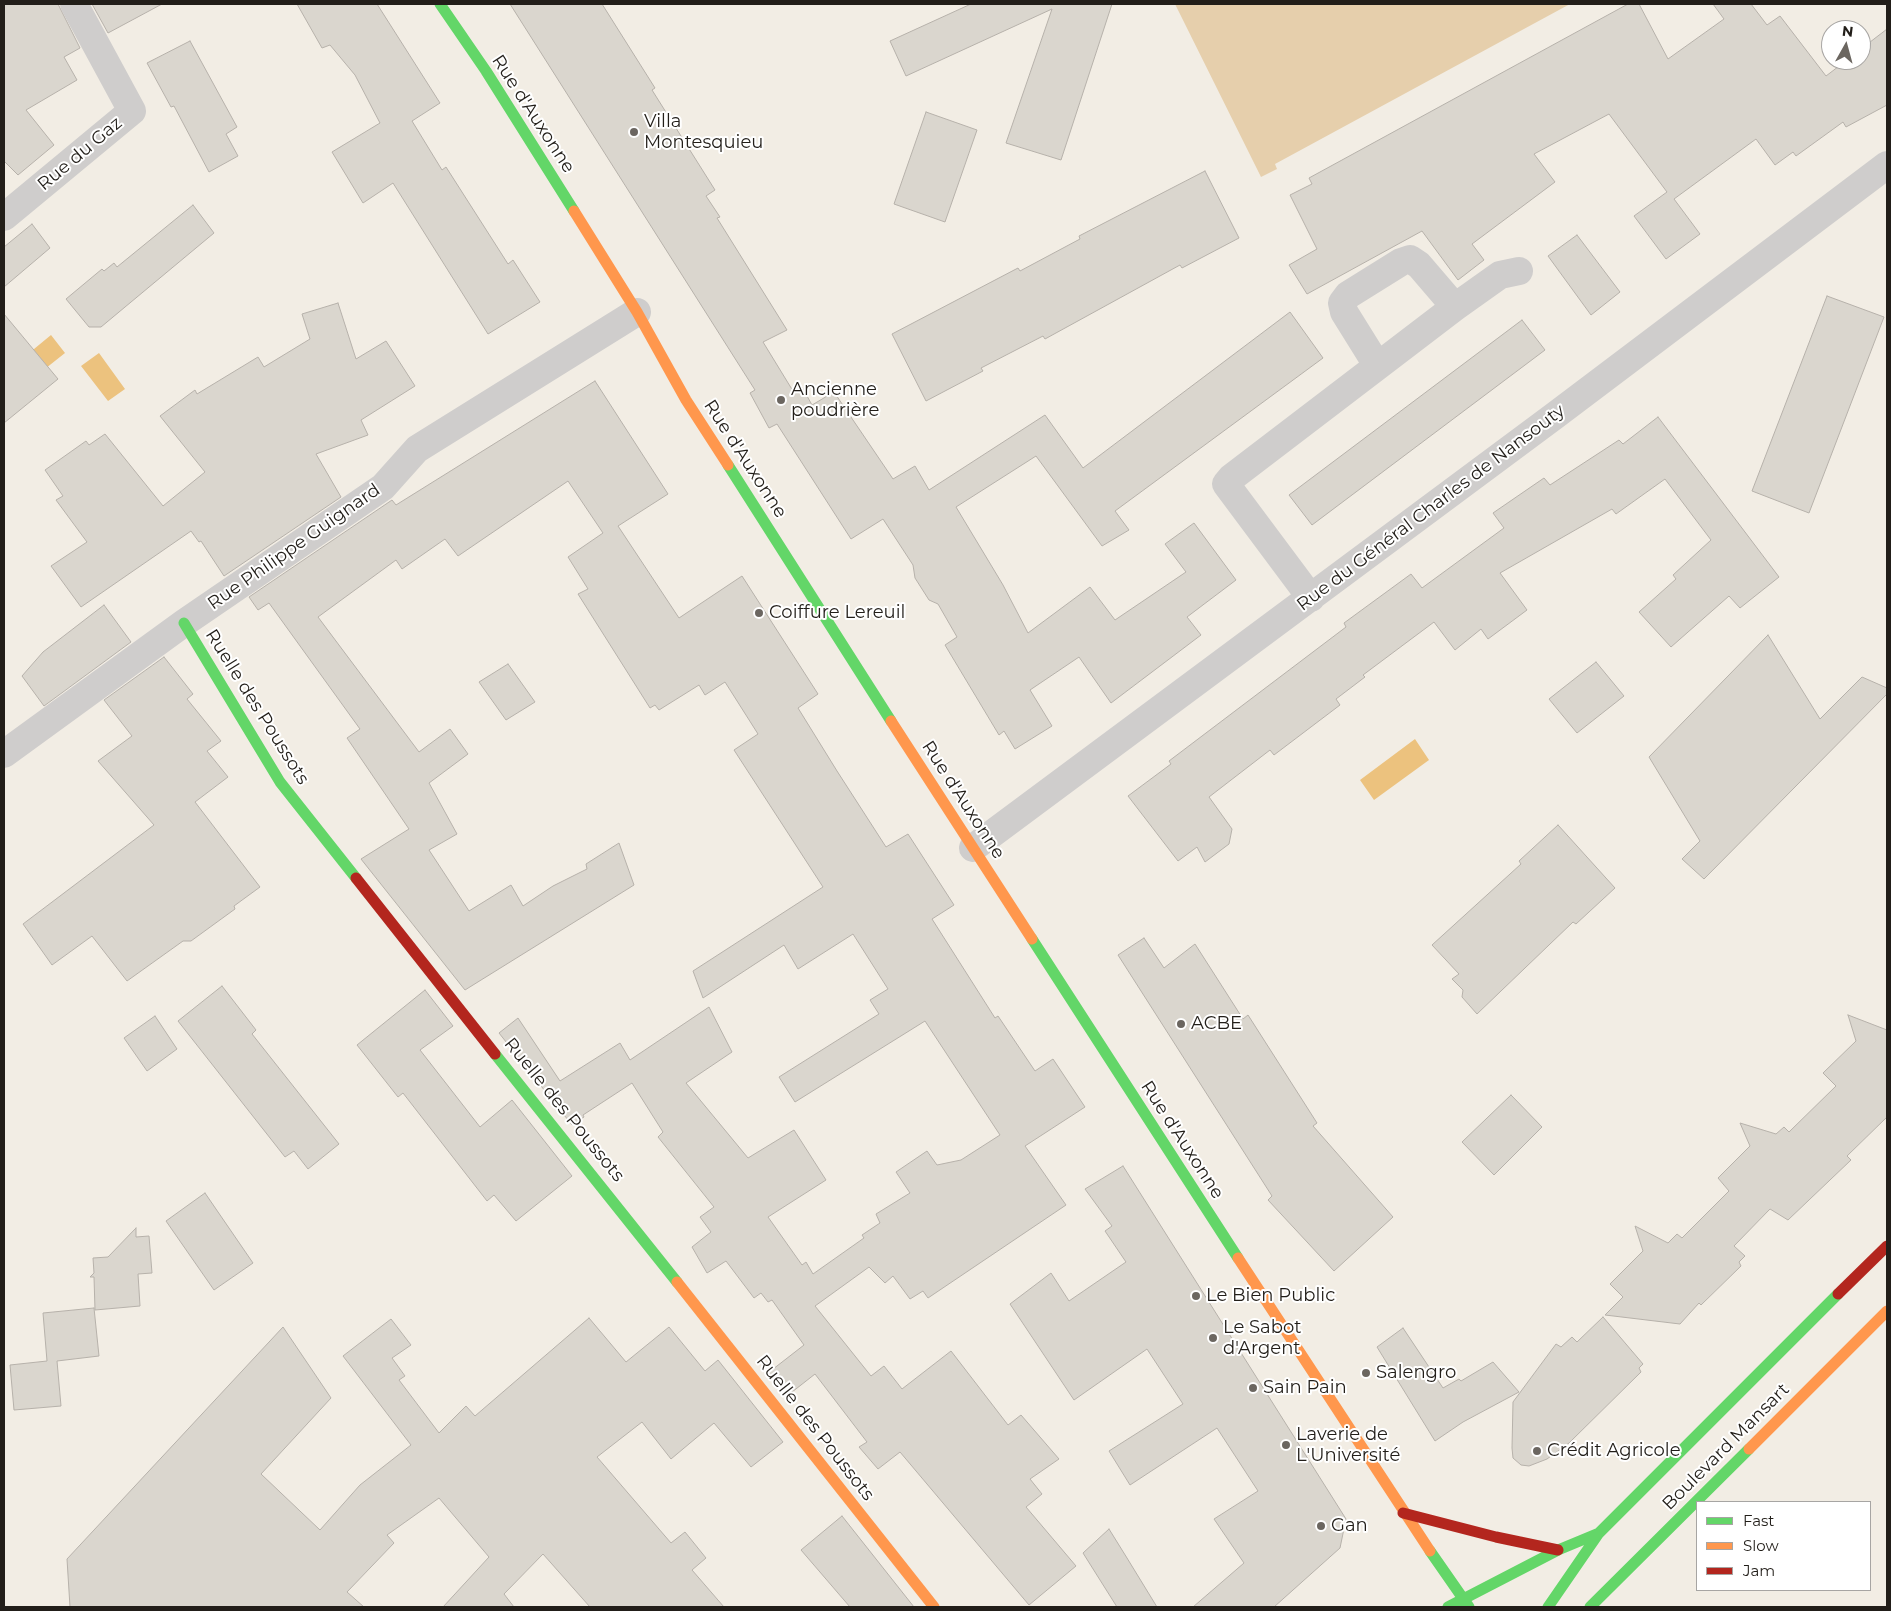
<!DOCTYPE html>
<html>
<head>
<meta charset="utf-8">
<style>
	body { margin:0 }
	#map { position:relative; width:1891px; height:1611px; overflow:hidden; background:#f2ede4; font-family:Montserrat,sans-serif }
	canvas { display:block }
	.frame { position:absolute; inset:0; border:5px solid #221e19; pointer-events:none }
	.legend { position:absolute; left:1696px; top:1501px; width:175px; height:90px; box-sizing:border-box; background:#fff; border:1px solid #a7a5a3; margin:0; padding:6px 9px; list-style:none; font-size:15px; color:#221e19 }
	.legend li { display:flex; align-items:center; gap:10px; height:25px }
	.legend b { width:25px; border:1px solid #a7a5a3 }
	.north { position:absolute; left:1821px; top:20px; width:50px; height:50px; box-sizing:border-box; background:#fff; border:1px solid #a7a5a3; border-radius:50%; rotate:7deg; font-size:14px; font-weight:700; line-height:20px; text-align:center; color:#221e19 }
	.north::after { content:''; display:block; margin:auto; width:18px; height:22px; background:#6b6660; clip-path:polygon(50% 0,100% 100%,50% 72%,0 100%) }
</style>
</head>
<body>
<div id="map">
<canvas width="1891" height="1611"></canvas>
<div class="frame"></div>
<ul class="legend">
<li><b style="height:6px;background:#63d668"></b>Fast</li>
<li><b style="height:6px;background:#ff974d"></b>Slow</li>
<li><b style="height:6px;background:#b3261e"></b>Jam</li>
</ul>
<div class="north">N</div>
</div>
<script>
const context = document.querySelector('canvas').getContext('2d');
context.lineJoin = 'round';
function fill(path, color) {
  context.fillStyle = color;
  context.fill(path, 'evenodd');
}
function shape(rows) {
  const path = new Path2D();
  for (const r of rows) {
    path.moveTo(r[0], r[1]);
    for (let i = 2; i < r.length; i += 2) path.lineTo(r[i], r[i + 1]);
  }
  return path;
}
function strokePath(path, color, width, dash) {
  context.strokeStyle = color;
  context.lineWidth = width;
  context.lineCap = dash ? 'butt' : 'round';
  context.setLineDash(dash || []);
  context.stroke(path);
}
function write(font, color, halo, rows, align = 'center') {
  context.font = font + ' Montserrat,sans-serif';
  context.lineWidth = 4;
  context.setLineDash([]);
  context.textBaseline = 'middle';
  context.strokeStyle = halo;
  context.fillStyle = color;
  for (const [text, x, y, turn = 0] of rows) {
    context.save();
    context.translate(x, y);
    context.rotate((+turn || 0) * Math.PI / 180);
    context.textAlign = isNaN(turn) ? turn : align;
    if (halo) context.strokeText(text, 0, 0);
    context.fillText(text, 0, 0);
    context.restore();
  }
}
const green = shape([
	[1175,4,1570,4,1275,164,1277,169,1261,177]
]);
const water = shape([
	[51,335,65,353,31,380,17,363],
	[99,353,125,389,108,401,81,366],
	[1415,739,1429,760,1374,800,1360,780]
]);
const building = shape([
	[4,4,58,4,80,48,64,57,77,80,26,110,54,145,18,175,4,161,4,4],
	[92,4,162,4,108,33,92,4],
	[297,4,377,4,440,103,412,121,442,170,446,167,508,264,513,260,540,302,488,334,393,183,363,203,332,152,380,123,355,75,330,45,322,48,297,4],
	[510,4,602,4,655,88,652,90,715,190,706,196,720,217,717,218,787,330,763,342,793,391,802,387,812,405,834,392,893,479,915,466,929,490,1045,415,1083,468,1290,312,1323,358,1115,511,1129,530,1102,546,1036,456,956,507,1003,585,1028,633,1090,587,1115,620,1186,572,1165,544,1194,523,1236,580,1187,617,1201,635,1111,703,1079,657,1030,690,1052,726,1015,749,1004,731,999,735,945,645,957,637,938,604,929,600,915,578,913,565,883,519,851,539,777,424,769,428,750,393,755,390,510,4],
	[971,4,1112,4,1061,160,1006,143,1052,9,906,76,890,41,971,4],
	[1628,4,1639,4,1668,59,1724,19,1713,4,1751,4,1767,25,1780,16,1826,76,1847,60,1861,60,1861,49,1887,29,1887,105,1846,127,1843,122,1796,156,1793,152,1775,165,1756,139,1674,199,1700,234,1666,259,1634,216,1667,192,1609,114,1534,154,1555,182,1472,244,1484,260,1458,280,1422,231,1307,294,1289,265,1317,249,1290,195,1312,184,1309,178,1628,4],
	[190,41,237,127,226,134,238,156,209,172,174,106,171,107,147,63,190,41],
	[926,112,977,130,945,222,894,204,926,112],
	[1205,171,1239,238,1182,268,1180,265,1045,339,1043,336,981,368,983,371,926,401,892,334,1018,268,1020,271,1080,239,1079,236,1205,171],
	[193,205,214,233,101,327,89,327,66,299,102,269,104,271,114,263,117,267,193,205],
	[32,224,50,248,4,287,4,247,32,224],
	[1577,235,1620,292,1591,315,1548,256,1577,235],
	[1827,296,1884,317,1809,513,1752,491,1827,296],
	[338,303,356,359,386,341,415,386,361,420,368,435,316,454,341,497,224,576,201,541,199,542,191,531,81,607,51,566,87,542,56,500,63,496,45,470,86,441,89,445,105,434,163,506,205,472,160,416,195,390,197,394,258,357,264,367,310,339,302,314,338,303],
	[4,314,58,379,4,423,4,314],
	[1522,320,1545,350,1312,525,1289,495,1522,320],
	[595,381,668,494,618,526,679,618,742,576,818,694,798,708,837,771,886,847,908,834,954,905,932,919,995,1018,998,1016,1035,1071,1053,1059,1085,1107,1025,1146,1066,1205,928,1298,923,1291,910,1299,893,1276,885,1283,869,1267,815,1306,871,1376,884,1366,902,1389,951,1351,1008,1425,1021,1415,1059,1459,1030,1479,1042,1494,1026,1507,1076,1566,1029,1605,900,1452,878,1469,859,1447,867,1442,815,1374,787,1396,768,1373,804,1345,772,1300,768,1302,761,1293,754,1298,726,1261,707,1273,692,1247,711,1232,700,1217,714,1207,658,1137,663,1132,632,1083,583,1115,584,1117,572,1125,499,1033,518,1018,560,1081,620,1043,630,1060,709,1007,732,1052,686,1083,748,1158,794,1130,826,1180,768,1217,802,1265,806,1262,813,1274,864,1238,862,1235,880,1223,876,1214,910,1193,896,1172,927,1151,937,1165,961,1160,1000,1135,925,1021,795,1102,779,1077,879,1014,870,1000,888,989,853,934,798,969,784,945,703,998,693,971,823,887,734,750,758,734,725,682,705,695,699,685,659,710,655,705,650,708,578,594,588,589,568,557,603,533,568,481,458,556,445,539,402,569,396,560,318,617,419,752,450,729,468,754,429,783,457,834,429,850,469,911,511,885,523,906,553,886,587,869,586,864,619,843,634,885,465,990,361,859,409,829,347,738,360,729,269,603,258,610,249,597,392,500,396,505,595,381],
	[1658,417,1779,577,1740,608,1729,596,1671,647,1639,612,1676,579,1673,575,1711,540,1665,479,1616,514,1612,509,1500,573,1527,610,1488,639,1481,629,1455,650,1434,622,1363,675,1365,677,1336,699,1340,705,1274,755,1270,750,1209,797,1232,829,1229,844,1205,862,1197,847,1178,861,1128,796,1171,764,1169,761,1346,627,1344,623,1411,574,1422,588,1504,528,1493,513,1544,478,1550,485,1619,440,1623,444,1658,417],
	[104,605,131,642,44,706,22,676,43,652,104,605],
	[1768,635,1820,719,1862,677,1887,688,1887,694,1704,879,1682,859,1700,841,1649,757,1768,635],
	[164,657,193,694,187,699,221,741,207,751,228,777,195,802,260,887,234,906,235,909,191,941,183,941,127,981,92,936,52,965,23,924,154,825,98,761,132,736,104,700,164,657],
	[1596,662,1624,696,1577,733,1549,699,1596,662],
	[508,664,535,702,506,720,479,682,508,664],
	[1558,825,1615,888,1576,924,1573,922,1477,1014,1462,997,1463,990,1452,979,1459,974,1432,945,1521,864,1519,861,1558,825],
	[1144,938,1164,968,1195,944,1243,1019,1248,1015,1317,1123,1313,1126,1393,1217,1334,1271,1268,1200,1272,1196,1118,955,1144,938],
	[222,986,256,1030,252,1034,339,1144,308,1169,294,1151,285,1157,178,1021,222,986],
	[425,990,453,1026,420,1050,480,1127,512,1100,572,1176,516,1221,494,1195,487,1201,403,1093,398,1097,357,1045,425,990],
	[1848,1015,1887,1030,1887,1117,1847,1156,1851,1160,1788,1220,1770,1209,1734,1246,1745,1256,1739,1262,1741,1266,1701,1305,1699,1303,1680,1324,1605,1315,1623,1297,1610,1284,1643,1251,1635,1226,1668,1243,1677,1234,1682,1238,1729,1191,1718,1178,1750,1146,1740,1123,1776,1134,1784,1127,1789,1132,1836,1086,1823,1073,1856,1041,1848,1015],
	[155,1016,177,1049,147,1071,124,1038,155,1016],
	[1511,1095,1542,1127,1494,1175,1462,1142,1511,1095],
	[1123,1166,1346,1519,1340,1548,1274,1607,1193,1607,1244,1563,1214,1519,1258,1491,1217,1428,1130,1485,1109,1451,1183,1404,1147,1349,1074,1400,1010,1304,1051,1273,1069,1301,1126,1262,1105,1231,1112,1226,1085,1189,1123,1166],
	[205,1193,253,1263,214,1290,166,1221,205,1193],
	[136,1228,136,1237,149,1236,152,1273,138,1274,140,1306,95,1310,94,1277,90,1277,94,1273,93,1258,108,1257,136,1228],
	[94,1308,99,1356,57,1361,61,1406,14,1410,10,1365,47,1361,43,1313,94,1308],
	[1603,1317,1643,1364,1639,1368,1641,1372,1569,1443,1547,1459,1529,1466,1521,1465,1513,1458,1512,1448,1513,1402,1556,1344,1561,1347,1572,1337,1577,1342,1603,1317],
	[589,1318,626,1362,669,1327,705,1371,718,1360,783,1442,751,1467,714,1423,671,1459,642,1422,597,1457,671,1543,685,1532,706,1558,692,1570,724,1607,590,1607,543,1554,504,1594,514,1607,443,1607,489,1557,439,1498,387,1535,394,1543,347,1592,364,1607,70,1607,67,1559,283,1327,331,1398,261,1474,320,1530,360,1485,411,1445,343,1356,391,1319,411,1345,392,1358,405,1376,399,1380,439,1433,466,1406,475,1416,589,1318],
	[1403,1328,1443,1388,1459,1379,1461,1381,1493,1362,1519,1392,1463,1422,1435,1441,1377,1347,1403,1328],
	[842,1516,914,1607,850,1607,801,1550,842,1516],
	[1109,1529,1127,1558,1157,1607,1117,1607,1083,1553,1109,1529]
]);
const street = shape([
	[4,217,132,111,74,4],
	[1377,365,1344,312,1342,303,1348,295,1401,262,1410,259,1419,265,1455,307],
	[1311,598,1226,484,1231,478,1455,307,1500,275,1519,271],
	[4,754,184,623,383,487,417,449,637,312],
	[973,848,1553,417,1887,165]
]);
const fast = shape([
	[440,4,486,71,574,211],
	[728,465,891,721],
	[184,623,280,782,356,878],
	[1032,939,1238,1258],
	[495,1054,677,1282],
	[1430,1551,1469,1607],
	[1448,1607,1558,1550,1599,1533],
	[1548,1607,1599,1533,1838,1294],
	[1590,1607,1749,1449]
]);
const slow = shape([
	[574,211,637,312,686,400,728,465],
	[891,721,1032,939],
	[1238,1258,1430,1551],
	[677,1282,934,1607],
	[1749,1449,1887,1311]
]);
const jam = shape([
	[356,878,495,1054],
	[1838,1294,1887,1246],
	[1403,1513,1496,1537,1558,1550]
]);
const markers = [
	[634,132,5,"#6b6660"],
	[781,400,5,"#6b6660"],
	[759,613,5,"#6b6660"],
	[1181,1024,5,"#6b6660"],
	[1196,1296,5,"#6b6660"],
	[1213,1338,5,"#6b6660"],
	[1366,1373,5,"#6b6660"],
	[1253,1388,5,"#6b6660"],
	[1286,1445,5,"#6b6660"],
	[1537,1451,5,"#6b6660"],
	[1321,1526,5,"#6b6660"]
];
const streetNames = [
	["Rue d'Auxonne",533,114,57],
	["Rue du Gaz",80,154,-40],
	["Rue d'Auxonne",745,459,57],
	["Rue du Général Charles de Nansouty",1431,508,-37],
	["Rue Philippe Guignard",294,547,-35],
	["Ruelle des Poussots",257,707,58],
	["Rue d'Auxonne",963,800,57],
	["Ruelle des Poussots",564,1110,51],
	["Rue d'Auxonne",1182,1140,57],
	["Ruelle des Poussots",815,1428,52],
	["Boulevard Mansart",1726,1447,-45]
];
const poiNames = [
	["Villa",644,122],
	["Montesquieu",644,143],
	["Ancienne",791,390],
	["poudrière",791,411],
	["Coiffure Lereuil",769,613],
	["ACBE",1191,1024],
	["Le Bien Public",1206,1296],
	["Le Sabot",1223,1328],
	["d'Argent",1223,1349],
	["Salengro",1376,1373],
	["Sain Pain",1263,1388],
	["Laverie de",1296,1435],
	["L'Université",1296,1456],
	["Crédit Agricole",1547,1451],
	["Gan",1331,1526]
];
fill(green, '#e6cfac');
fill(water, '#ecc27e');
fill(building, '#dad6ce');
strokePath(building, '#b6b1aa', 1);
strokePath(street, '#cfcdcc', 28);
strokePath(fast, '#63d668', 11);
strokePath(slow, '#ff974d', 11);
strokePath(jam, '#b3261e', 11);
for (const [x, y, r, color] of markers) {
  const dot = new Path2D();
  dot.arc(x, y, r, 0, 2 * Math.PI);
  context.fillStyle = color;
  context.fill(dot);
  strokePath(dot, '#fff', 2);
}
write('18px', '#221e19', '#fff', streetNames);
write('18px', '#221e19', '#fff', poiNames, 'left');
</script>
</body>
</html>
